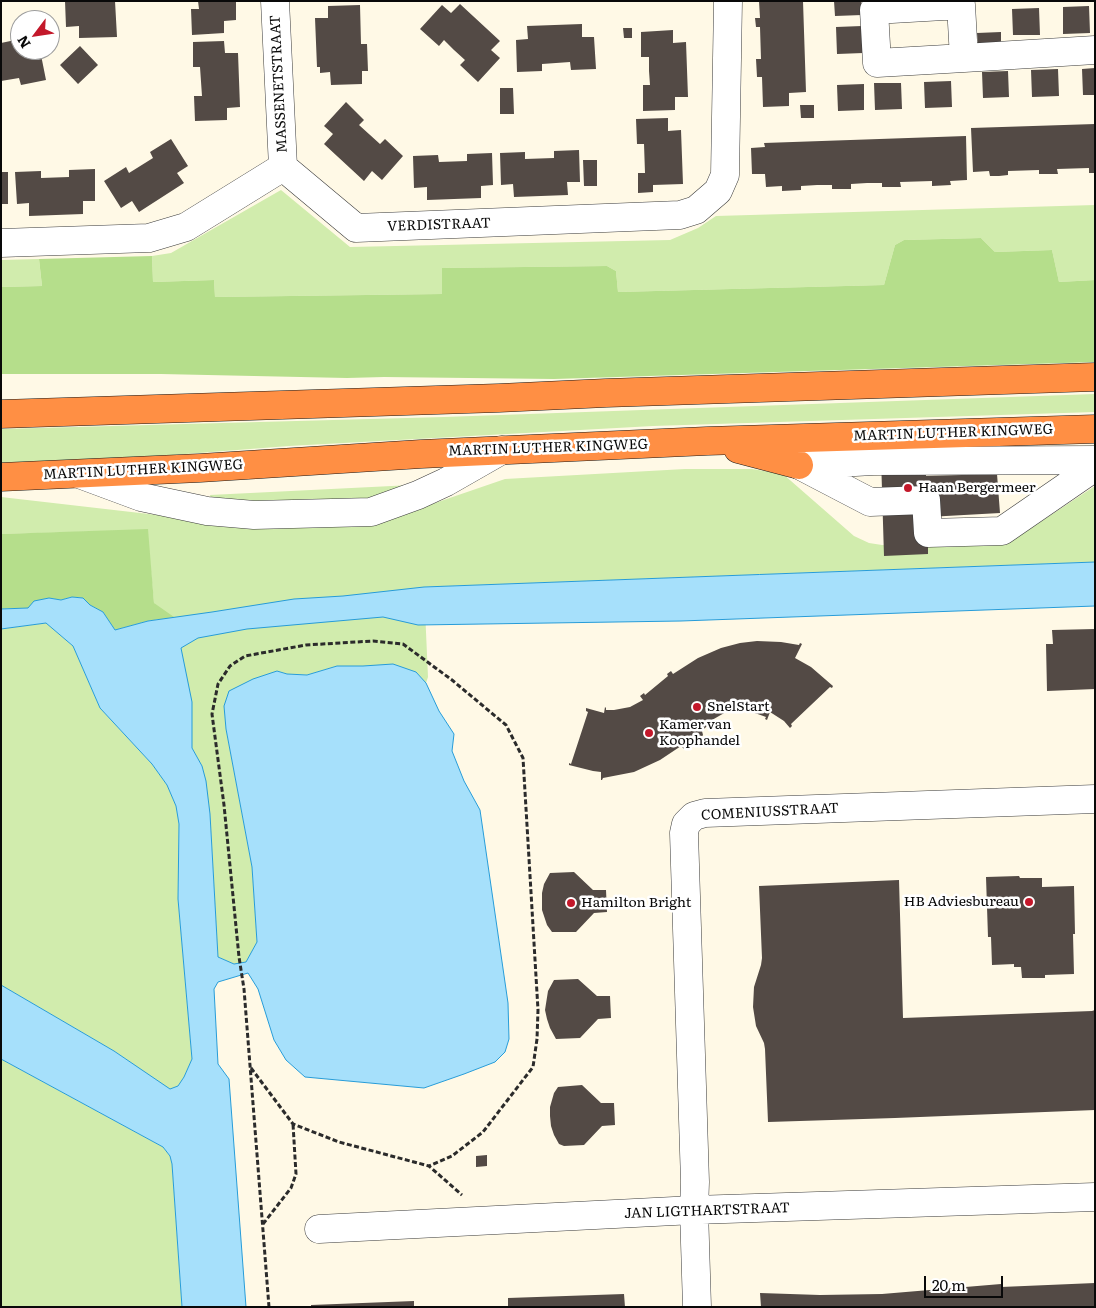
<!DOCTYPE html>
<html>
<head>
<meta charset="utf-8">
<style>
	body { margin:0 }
	#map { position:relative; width:1096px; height:1308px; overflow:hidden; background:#fff9e6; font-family:Literata,serif }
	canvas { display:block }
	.frame { position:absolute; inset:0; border:2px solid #090909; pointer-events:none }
	.north { position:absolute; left:10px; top:10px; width:50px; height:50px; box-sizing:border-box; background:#fff; border:1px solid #9d9d9d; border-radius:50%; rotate:239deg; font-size:14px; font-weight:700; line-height:20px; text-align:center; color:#090909 }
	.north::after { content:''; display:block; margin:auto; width:18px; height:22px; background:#c3182a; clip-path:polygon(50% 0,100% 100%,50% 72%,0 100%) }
	.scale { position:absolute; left:924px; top:1276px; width:79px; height:22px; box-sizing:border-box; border:2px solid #090909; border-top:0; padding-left:6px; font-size:15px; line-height:18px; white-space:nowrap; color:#090909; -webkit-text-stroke:4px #fff; paint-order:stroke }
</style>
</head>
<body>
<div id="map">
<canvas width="1096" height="1308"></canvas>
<div class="frame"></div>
<div class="north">N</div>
<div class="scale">20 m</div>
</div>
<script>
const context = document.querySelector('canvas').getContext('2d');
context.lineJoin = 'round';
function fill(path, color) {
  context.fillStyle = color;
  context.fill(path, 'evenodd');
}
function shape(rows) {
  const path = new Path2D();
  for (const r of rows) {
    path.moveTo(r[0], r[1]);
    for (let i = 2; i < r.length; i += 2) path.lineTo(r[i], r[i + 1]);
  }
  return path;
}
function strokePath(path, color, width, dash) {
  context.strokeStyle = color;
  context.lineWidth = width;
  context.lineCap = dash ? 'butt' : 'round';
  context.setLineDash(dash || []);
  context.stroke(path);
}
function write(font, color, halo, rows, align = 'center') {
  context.font = font + ' Literata,serif';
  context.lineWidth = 5;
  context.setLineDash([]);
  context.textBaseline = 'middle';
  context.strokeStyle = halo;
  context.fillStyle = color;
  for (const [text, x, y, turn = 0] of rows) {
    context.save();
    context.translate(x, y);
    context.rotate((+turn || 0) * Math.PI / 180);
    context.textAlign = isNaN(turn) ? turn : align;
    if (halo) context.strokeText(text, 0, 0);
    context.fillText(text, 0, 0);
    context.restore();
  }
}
const green = shape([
	[281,190,350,247,670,240,698,228,716,216,1095,205,1095,280,1059,282,1052,250,995,252,981,238,904,240,895,245,884,285,618,292,616,271,607,266,442,268,442,294,215,297,214,280,153,282,152,256,171,253],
	[39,259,42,286,1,287,1,260],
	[1095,394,1095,412,653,426,289,446,121,459,1,463,1,429,444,417],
	[685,469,752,469,783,474,854,536,869,543,882,545,1013,540,1095,486,1095,562,424,587,428,677,426,683,416,672,363,666,337,666,307,675,287,674,277,671,224,706,226,729,252,867,257,942,246,962,234,964,218,957,210,814,202,766,192,748,192,702,154,603,147,530,1,534,1,497,253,526,371,525,505,479],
	[412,485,373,499,259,504,211,499,210,495],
	[46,623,73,646,100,708,152,764,167,785,176,806,179,824,178,899,192,1059,184,1077,178,1086,170,1090,114,1051,1,985,1,629],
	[1,1059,163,1147,170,1156,172,1164,182,1307,1,1307]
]);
const forest = shape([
	[981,238,995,252,1052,250,1059,282,1095,280,1095,362,554,379,384,377,347,378,161,374,1,374,1,287,42,286,39,259,152,256,153,282,214,280,215,297,442,294,442,268,607,266,616,271,618,292,884,285,895,245,904,240],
	[148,529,154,603,174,617,148,621,115,630,103,612,90,605,83,598,72,597,61,600,49,598,28,608,1,609,1,534]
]);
const water = shape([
	[1095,562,1095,606,681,621,418,625,383,617,247,629,198,638,181,648,192,702,192,748,202,766,206,781,210,814,218,957,234,964,246,962,257,942,252,867,226,729,224,706,229,691,253,679,277,671,287,674,307,675,337,666,363,666,393,664,416,672,426,683,439,711,454,734,452,751,464,781,480,810,508,1003,509,1039,505,1052,495,1062,464,1074,424,1088,305,1077,286,1060,274,1040,258,989,248,973,218,982,214,989,218,1064,229,1079,246,1307,182,1307,172,1164,170,1156,163,1147,1,1059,1,985,114,1051,170,1089,178,1086,184,1077,192,1059,178,899,179,824,176,806,167,785,152,764,100,708,73,646,46,623,1,629,1,609,28,608,34,601,49,598,61,600,72,597,83,598,90,605,103,612,115,630,148,621,212,612,294,599,343,596,424,587,1095,562]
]);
const building = shape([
	[65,1,115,1,117,37,79,38,79,26,66,27],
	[198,1,236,1,236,20,224,21,224,33,192,35,191,9,199,9],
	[759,1,803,1,806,92,789,93,789,106,763,107,762,77,757,77,756,59,761,59,760,27,756,27,755,18,760,18],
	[834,1,861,1,862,15,835,16],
	[460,4,500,41,491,50,500,58,478,82,460,65,465,60,454,50,444,40,439,46,420,29,442,5,451,13],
	[360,5,361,44,367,44,368,71,362,71,362,84,331,85,330,72,320,73,320,67,317,67,315,18,328,18,328,6],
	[1089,6,1090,33,1063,34,1063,7],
	[1039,8,1040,35,1013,35,1012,9],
	[582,24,582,37,594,37,596,69,571,70,570,62,542,64,542,71,517,72,516,40,528,39,527,26],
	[862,26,863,53,837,54,836,27],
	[623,28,632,28,632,38,624,38],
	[673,30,673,43,686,42,688,97,675,97,675,110,643,111,643,85,650,85,649,71,649,57,641,57,641,32],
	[1001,32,1001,43,978,44,977,33],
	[20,39,20,50,40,50,46,80,21,85,19,78,1,81,1,43],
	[224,41,225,53,238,53,240,107,227,108,227,120,195,121,194,96,202,96,200,67,193,67,193,42],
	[80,46,98,65,78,84,60,65],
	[1095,68,1095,95,1083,95,1082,69],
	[1058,69,1059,96,1032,97,1031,70],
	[1008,71,1009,97,983,98,982,72],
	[951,81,952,107,925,108,924,82],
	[874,83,901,83,902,109,875,110],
	[864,84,864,110,838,111,837,85],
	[500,88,513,88,514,114,500,114],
	[346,102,364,120,359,125,380,144,385,139,403,156,382,180,372,171,364,181,324,144,333,134,324,126],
	[800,105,814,105,814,118,801,118],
	[668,118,668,131,681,130,683,184,653,185,653,192,638,193,638,173,645,173,644,144,637,144,636,119],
	[1095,124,1095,173,1089,173,1089,168,1057,169,1058,174,1039,174,1039,170,1008,171,1008,175,999,176,990,176,989,171,973,172,971,128],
	[966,136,967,180,950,181,951,185,932,186,932,181,900,182,901,187,882,187,882,183,867,183,851,184,851,189,832,189,832,185,817,185,801,186,801,190,782,191,782,186,766,187,765,174,752,174,751,148,765,147,764,143],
	[171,139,188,166,177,173,184,183,139,212,132,201,121,208,104,181,126,167,129,173,153,158,150,152],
	[579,150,580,182,567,182,568,195,514,197,513,184,501,185,500,153,525,152,525,159,554,158,554,151],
	[492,153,493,185,481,186,481,198,427,200,427,187,414,188,413,156,438,155,439,162,467,161,467,154],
	[583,160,597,160,597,186,584,186],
	[95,169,95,201,83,201,83,214,29,216,29,203,17,204,15,172,41,171,41,178,69,177,69,170],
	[1,172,8,172,8,204,1,204],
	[925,455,926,476,997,474,1000,513,928,517,928,554,884,556,881,457],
	[1095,629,1095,689,1047,691,1046,644,1053,644,1052,630],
	[757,641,781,642,799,645,800,643,802,644,795,658,811,667,833,686,832,688,830,687,791,724,792,726,790,728,784,721,770,712,767,720,765,719,766,717,741,708,726,712,712,720,714,723,711,727,709,724,702,731,703,735,700,739,697,740,693,738,686,744,687,746,684,749,681,746,660,760,634,772,603,778,602,780,601,780,601,772,593,771,569,765,569,763,571,764,588,712,586,711,586,708,604,713,605,707,606,708,606,710,614,710,630,707,643,700,640,696,644,693,645,695,668,676,667,674,671,671,673,674,698,658,721,648,740,643],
	[574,872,593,890,606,890,607,912,594,913,576,932,552,932,547,925,542,910,542,893,544,884,550,873],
	[1019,876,1020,878,1042,878,1042,887,1074,886,1075,934,1073,934,1074,974,1045,975,1045,978,1022,978,1021,967,1014,967,1014,964,992,965,991,937,988,937,986,877],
	[899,880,903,1018,1092,1011,1095,1010,1095,1110,895,1118,768,1122,765,1049,764,1043,756,1026,753,1007,754,987,761,965,762,958,759,886],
	[578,979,597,996,610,996,611,1018,598,1019,580,1038,556,1039,550,1028,547,1019,545,1010,548,991,554,980],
	[582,1085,601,1103,614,1103,615,1125,602,1126,584,1145,564,1146,559,1144,554,1135,551,1126,550,1116,550,1107,554,1093,558,1087],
	[487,1155,487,1166,476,1167,476,1156],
	[1095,1283,1095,1307,761,1307,760,1293,820,1295,882,1294,1001,1284,1001,1287],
	[624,1294,625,1307,508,1307,508,1298],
	[414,1301,414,1307,311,1307,311,1305]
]);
const path = shape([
	[251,1068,293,1124,339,1142,429,1166,462,1195],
	[263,1224,291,1188,296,1174,293,1124],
	[269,1307,244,989,239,957,224,805,212,714,218,684,230,666,245,656,306,645,373,641,403,644,452,680,506,725,523,758,538,1010,537,1039,533,1067,483,1132,452,1156,429,1166]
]);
const minor = shape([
	[275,1,283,167],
	[964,58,961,5,874,10,877,63,964,58,1095,50],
	[1,243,149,238,186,227,283,167,356,228,680,215,696,210,718,191,725,175,728,1],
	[799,465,870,502,926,500,928,533,1002,531,1095,467],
	[801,465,873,461,1095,460],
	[79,474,141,497,207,511,254,515,371,512,418,495,446,482,502,450],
	[319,1229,694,1210,1095,1197],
	[697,1307,694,1210,695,1182,684,833,686,824,694,816,705,813,1095,799]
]);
const highway = shape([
	[1,414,499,398,606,393,1095,377],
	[738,449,799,465],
	[1,477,200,468,421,454,707,441,1095,429]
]);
const markers = [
	[908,488,5,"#c3182a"],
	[697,707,5,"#c3182a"],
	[649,733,5,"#c3182a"],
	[1029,902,5,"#c3182a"],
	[571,903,5,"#c3182a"]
];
const streetNames = [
	["MASSENETSTRAAT",279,84,-93],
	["VERDISTRAAT",439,225,-2],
	["MARTIN LUTHER KINGWEG",953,433,-2],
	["MARTIN LUTHER KINGWEG",548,448,-2],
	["MARTIN LUTHER KINGWEG",143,470,-3],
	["COMENIUSSTRAAT",770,812,-3],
	["JAN LIGTHARTSTRAAT",707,1211,-2]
];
const poiNames = [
	["Haan Bergermeer",918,488],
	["SnelStart",707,707],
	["Kamer van",659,725],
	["Koophandel",659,741],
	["HB Adviesbureau",1019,902,"right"],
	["Hamilton Bright",581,903]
];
fill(green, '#d1ecad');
fill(forest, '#b5de8b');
fill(water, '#a6e0fb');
strokePath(water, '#279cd8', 1);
fill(building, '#534a45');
strokePath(minor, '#3c3c3c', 29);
strokePath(highway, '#1a1a1a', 29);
strokePath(path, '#2b2b2b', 3, [5, 2.5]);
strokePath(minor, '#fff', 28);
strokePath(highway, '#ff8f44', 28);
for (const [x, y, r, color] of markers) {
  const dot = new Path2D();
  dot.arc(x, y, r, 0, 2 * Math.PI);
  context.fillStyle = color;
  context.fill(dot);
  strokePath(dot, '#fff', 2);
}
write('14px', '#090909', '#fff', streetNames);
write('14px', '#090909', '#fff', poiNames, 'left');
</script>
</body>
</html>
